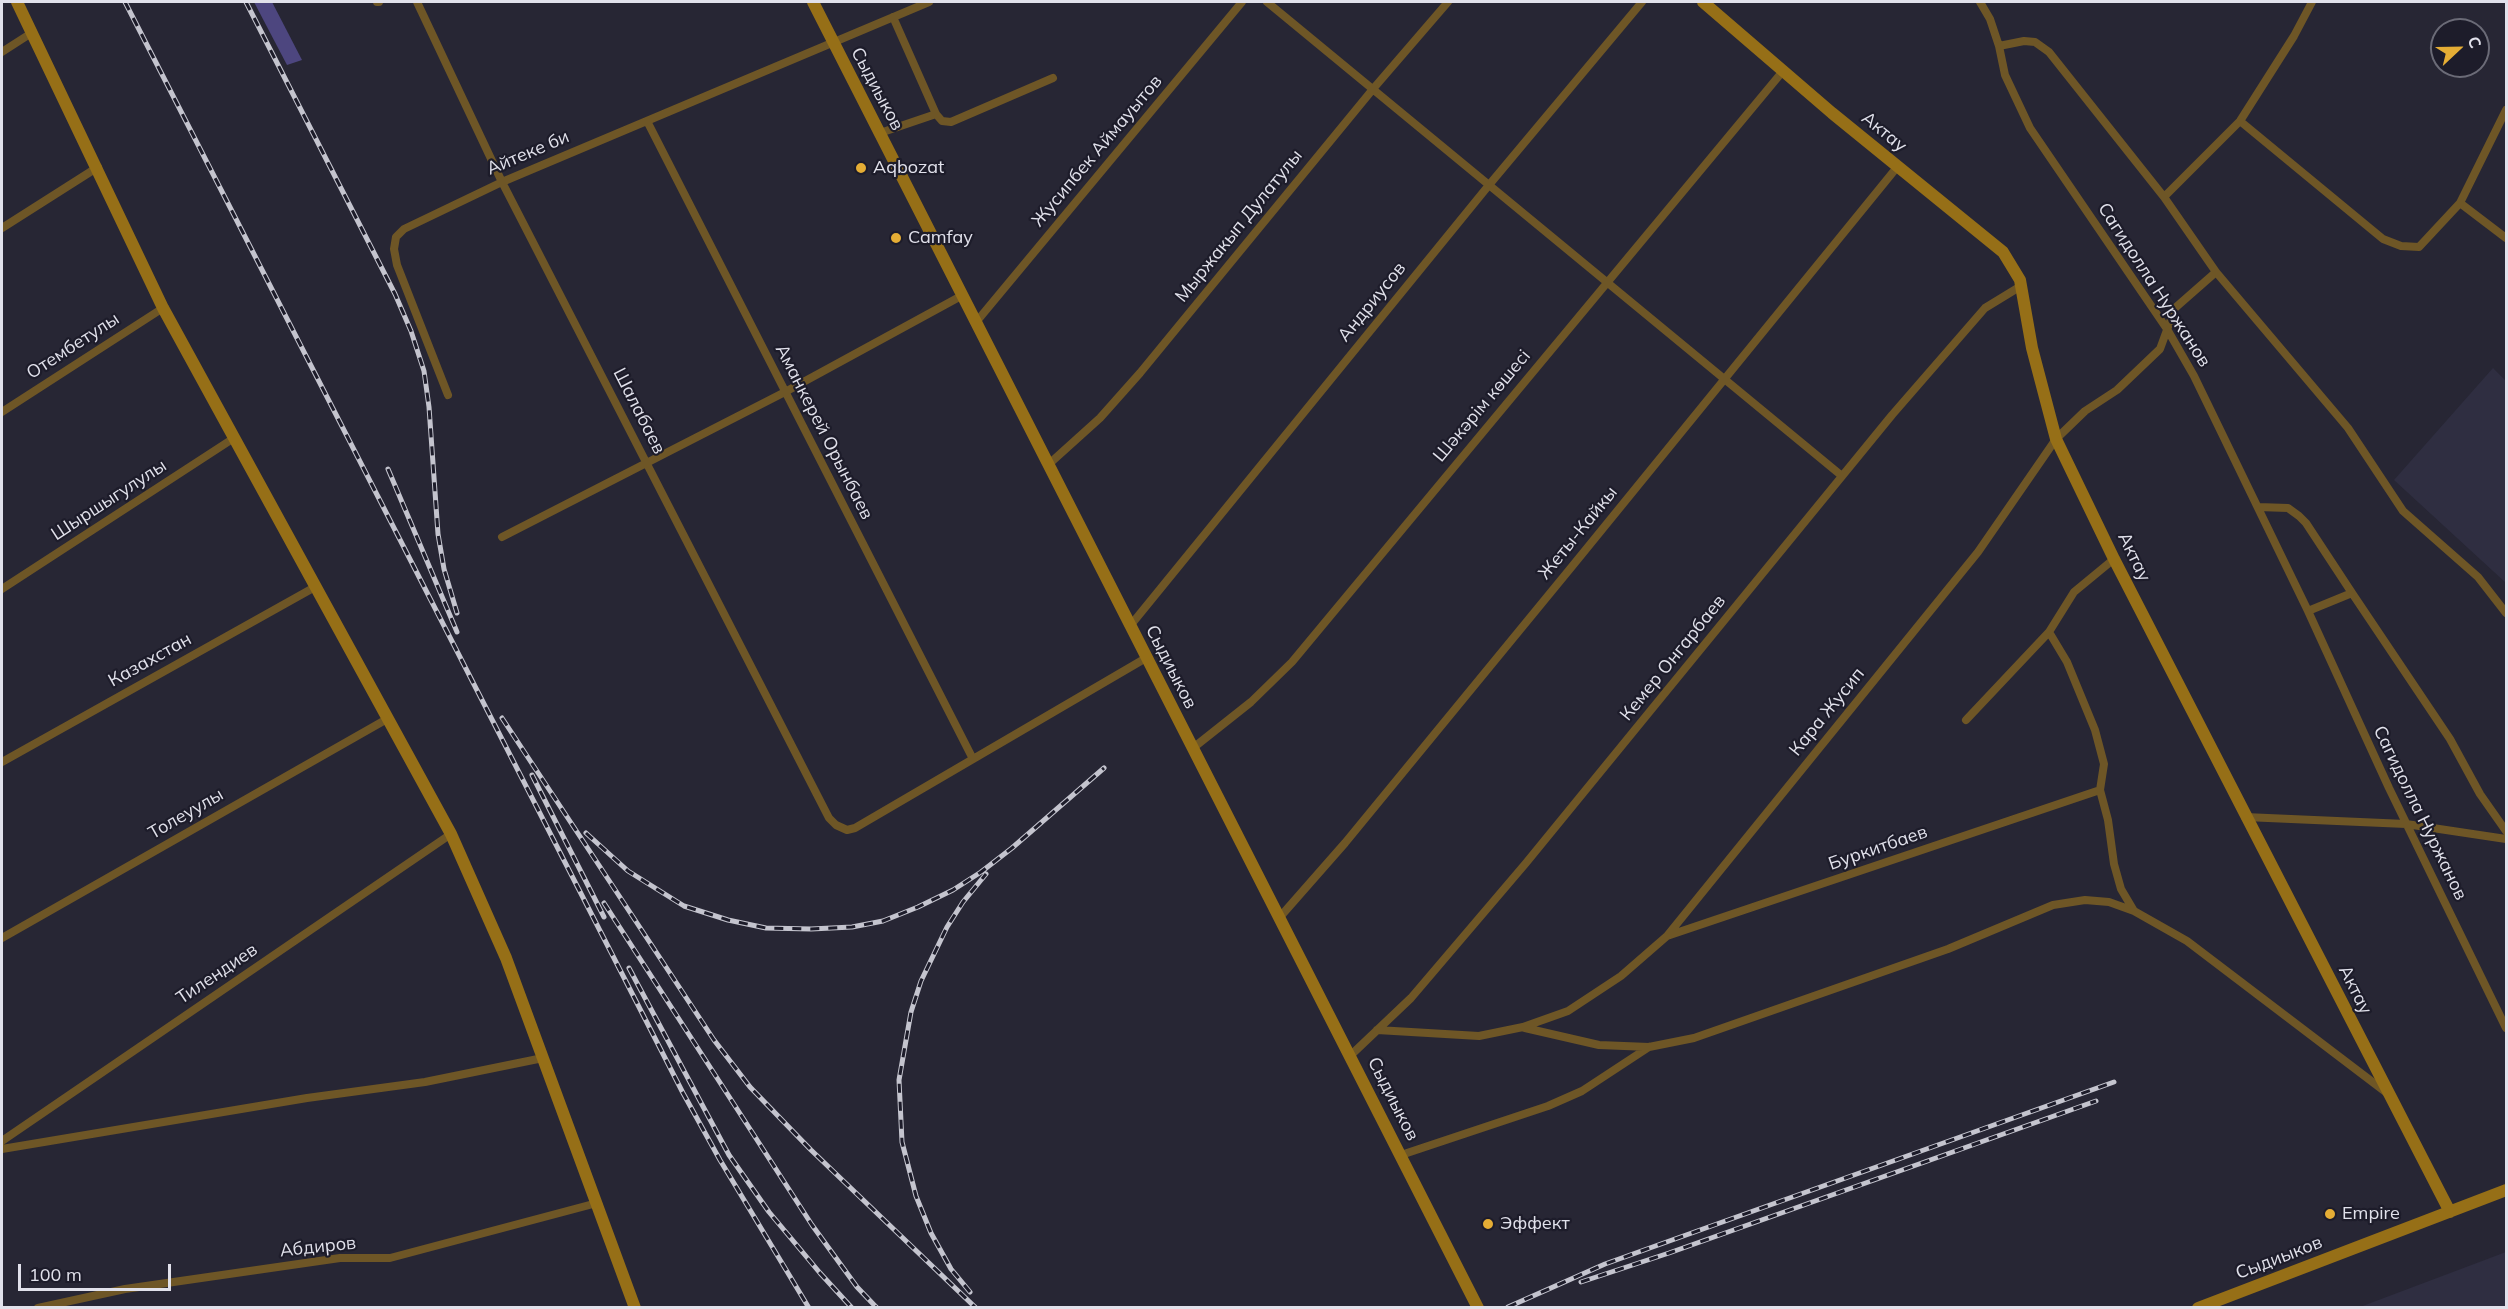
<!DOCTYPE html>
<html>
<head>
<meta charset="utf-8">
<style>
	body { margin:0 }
	#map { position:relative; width:2508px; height:1309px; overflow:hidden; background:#272634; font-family:Mulish,sans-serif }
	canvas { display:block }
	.frame { position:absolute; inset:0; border:3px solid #e1e1eb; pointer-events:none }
	.north { position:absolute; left:2430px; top:18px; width:60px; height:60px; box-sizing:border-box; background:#1d1c2a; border:2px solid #6b6b77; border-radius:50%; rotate:68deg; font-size:16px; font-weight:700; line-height:24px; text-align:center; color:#e1e1eb }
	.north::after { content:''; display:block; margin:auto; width:21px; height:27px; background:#e5ad35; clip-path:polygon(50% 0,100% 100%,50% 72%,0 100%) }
	.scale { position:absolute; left:18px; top:1264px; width:153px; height:27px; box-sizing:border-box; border:3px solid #e1e1eb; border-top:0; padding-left:8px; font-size:18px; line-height:21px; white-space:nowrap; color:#e1e1eb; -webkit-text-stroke:4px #1d1c2a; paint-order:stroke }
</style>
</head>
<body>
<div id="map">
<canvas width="2508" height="1309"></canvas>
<div class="frame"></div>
<div class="north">С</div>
<div class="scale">100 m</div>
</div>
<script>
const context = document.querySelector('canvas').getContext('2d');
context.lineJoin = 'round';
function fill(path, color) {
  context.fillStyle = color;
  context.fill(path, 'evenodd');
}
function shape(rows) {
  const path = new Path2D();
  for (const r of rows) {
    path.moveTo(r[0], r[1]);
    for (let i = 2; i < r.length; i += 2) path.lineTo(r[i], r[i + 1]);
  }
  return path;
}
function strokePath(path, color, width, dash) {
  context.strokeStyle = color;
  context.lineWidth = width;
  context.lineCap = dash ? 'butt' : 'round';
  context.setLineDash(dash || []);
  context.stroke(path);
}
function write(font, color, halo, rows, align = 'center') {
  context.font = font + ' Mulish,sans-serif';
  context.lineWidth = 4.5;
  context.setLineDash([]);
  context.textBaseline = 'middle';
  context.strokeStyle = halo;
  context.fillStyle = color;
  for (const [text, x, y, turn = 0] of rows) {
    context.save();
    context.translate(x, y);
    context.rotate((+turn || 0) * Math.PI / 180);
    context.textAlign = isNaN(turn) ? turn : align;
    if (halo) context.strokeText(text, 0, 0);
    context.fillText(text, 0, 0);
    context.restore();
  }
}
const built = shape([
	[2493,368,2506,381,2506,583,2394,480],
	[2506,1252,2506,1307,2360,1307]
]);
const green = shape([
	[254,2,272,2,302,60,287,65]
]);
const street = shape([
	[377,2,379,2],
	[417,2,502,182,829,818,836,825,847,830,855,828,1146,658],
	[1267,2,1842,476],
	[1980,2,1990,19,1999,46,2005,75,2030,128,2167,329,2194,376,2308,611,2389,788,2506,1028],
	[893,17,936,114,942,121,951,122,1053,78],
	[1999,46,2024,41,2035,42,2049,52,2164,197,2216,272,2348,428,2403,511,2478,577,2506,613],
	[2,52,33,32],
	[647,121,973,759],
	[2240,121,2383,239,2401,246,2419,247,2460,203,2506,110],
	[880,133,936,114],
	[2164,197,2240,121,2294,36,2312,2],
	[2460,203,2506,238],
	[2,228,98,167],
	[977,321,1242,2],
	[448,395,397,265,394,249,396,237,404,229,502,182,929,2],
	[2,412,163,308],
	[1049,464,1100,418,1140,373,1373,89,1448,2],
	[2258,507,2288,508,2299,516,2306,523,2352,593],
	[502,537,785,392,963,295],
	[2,589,234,438],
	[2308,611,2352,593,2450,739,2480,794,2506,831],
	[1130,626,1489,185,1642,2],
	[2049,632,2067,662,2095,730,2104,764,2100,790,2108,820,2114,864,2121,889,2134,911,2187,941,2387,1093],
	[1966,720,2049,632,2074,592,2114,559],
	[1193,748,1251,702,1292,662,1783,71],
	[2,762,315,587],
	[2245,817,2406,824,2506,839],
	[1280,917,1345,843,1574,564,1898,166],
	[1667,936,2100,790],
	[2,938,387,719],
	[1525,1028,1599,1045,1649,1047,1694,1038,1948,949,2053,905,2085,900,2109,902,2134,911],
	[1377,1030,1479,1036,1523,1027,1568,1011,1621,976,1667,936,1978,552,2056,439,2085,411,2117,390,2160,349,2175,308,2216,272],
	[1351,1055,1411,998,1526,863,1892,415,1985,308,2021,286],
	[2,1141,451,834],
	[2,1149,307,1098,425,1082,543,1058],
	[1401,1155,1548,1106,1582,1091,1649,1047],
	[38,1308,125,1289,340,1258,390,1258,597,1203]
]);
const secondary = shape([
	[17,2,163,308,451,834,506,958,635,1308],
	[813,2,1478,1308],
	[1703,2,1832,113,2003,252,2020,280,2032,348,2056,439,2114,559,2450,1212],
	[2198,1308,2506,1190]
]);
const rail = shape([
	[125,2,683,1093,720,1160,809,1308],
	[246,2,395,294,411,331,424,371,429,407,438,534,444,569,457,613],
	[388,469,457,632],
	[502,718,714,1040,750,1087,811,1150,976,1308],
	[532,775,604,917],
	[586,833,628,871,684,906,728,920,766,928,811,929,852,927,883,921,918,907,953,890,981,872,1012,848,1104,768],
	[604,903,812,1225,857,1287,877,1308],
	[629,968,729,1155,769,1212,820,1273,852,1308],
	[1581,1282,1669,1253,2096,1101],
	[970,1292,951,1269,931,1233,916,1196,902,1142,899,1080,911,1012,921,981,947,927,963,902,986,874],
	[1508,1307,1605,1264,2114,1082]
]);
const markers = [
	[861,168,6,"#e5ad35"],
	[896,238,6,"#e5ad35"],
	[2330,1214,6,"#e5ad35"],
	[1488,1224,6,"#e5ad35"]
];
const streetNames = [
	["Сыдиыков",877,89,62],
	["Актау",1884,132,39],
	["Жусипбек Аймауытов",1097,151,-50],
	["Айтеке би",528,153,-23],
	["Мыржакып Дулатулы",1239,226,-51],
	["Сагидолла Нуржанов",2154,285,57],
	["Андриусов",1372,302,-51],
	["Отембетулы",73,346,-33],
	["Шәкәрім көшесі",1482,406,-50],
	["Шалабаев",639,411,63],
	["Аманкерей Орынбаев",824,432,63],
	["Шыршыгулулы",109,500,-33],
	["Жеты-Кайкы",1578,533,-51],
	["Актау",2134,557,64],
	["Кемер Онгарбаев",1673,658,-51],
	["Казахстан",150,660,-29],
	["Сыдиыков",1171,667,63],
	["Кара Жусип",1827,712,-51],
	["Сагидолла Нуржанов",2420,813,64],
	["Толеуулы",186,814,-30],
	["Буркитбаев",1878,848,-19],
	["Тилендиев",217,974,-34],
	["Актау",2355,990,63],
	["Сыдиыков",1393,1099,63],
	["Абдиров",318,1247,-6],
	["Сыдиыков",2279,1258,-21]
];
const poiNames = [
	["Aqbozat",873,168],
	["Camfay",908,238],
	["Empire",2342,1214],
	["Эффект",1500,1224]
];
fill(built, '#2f2e41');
fill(green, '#4d467f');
strokePath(street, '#6e5626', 8);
strokePath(secondary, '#966f17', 12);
strokePath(rail, '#c4c4ce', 5);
strokePath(rail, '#1d1c2a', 3, [9]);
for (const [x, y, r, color] of markers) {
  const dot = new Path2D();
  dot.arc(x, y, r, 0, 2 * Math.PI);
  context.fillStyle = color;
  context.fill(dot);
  strokePath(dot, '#1d1c2a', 2);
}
write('18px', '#e1e1eb', '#1d1c2a', streetNames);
write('18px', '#e1e1eb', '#1d1c2a', poiNames, 'left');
</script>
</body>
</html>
